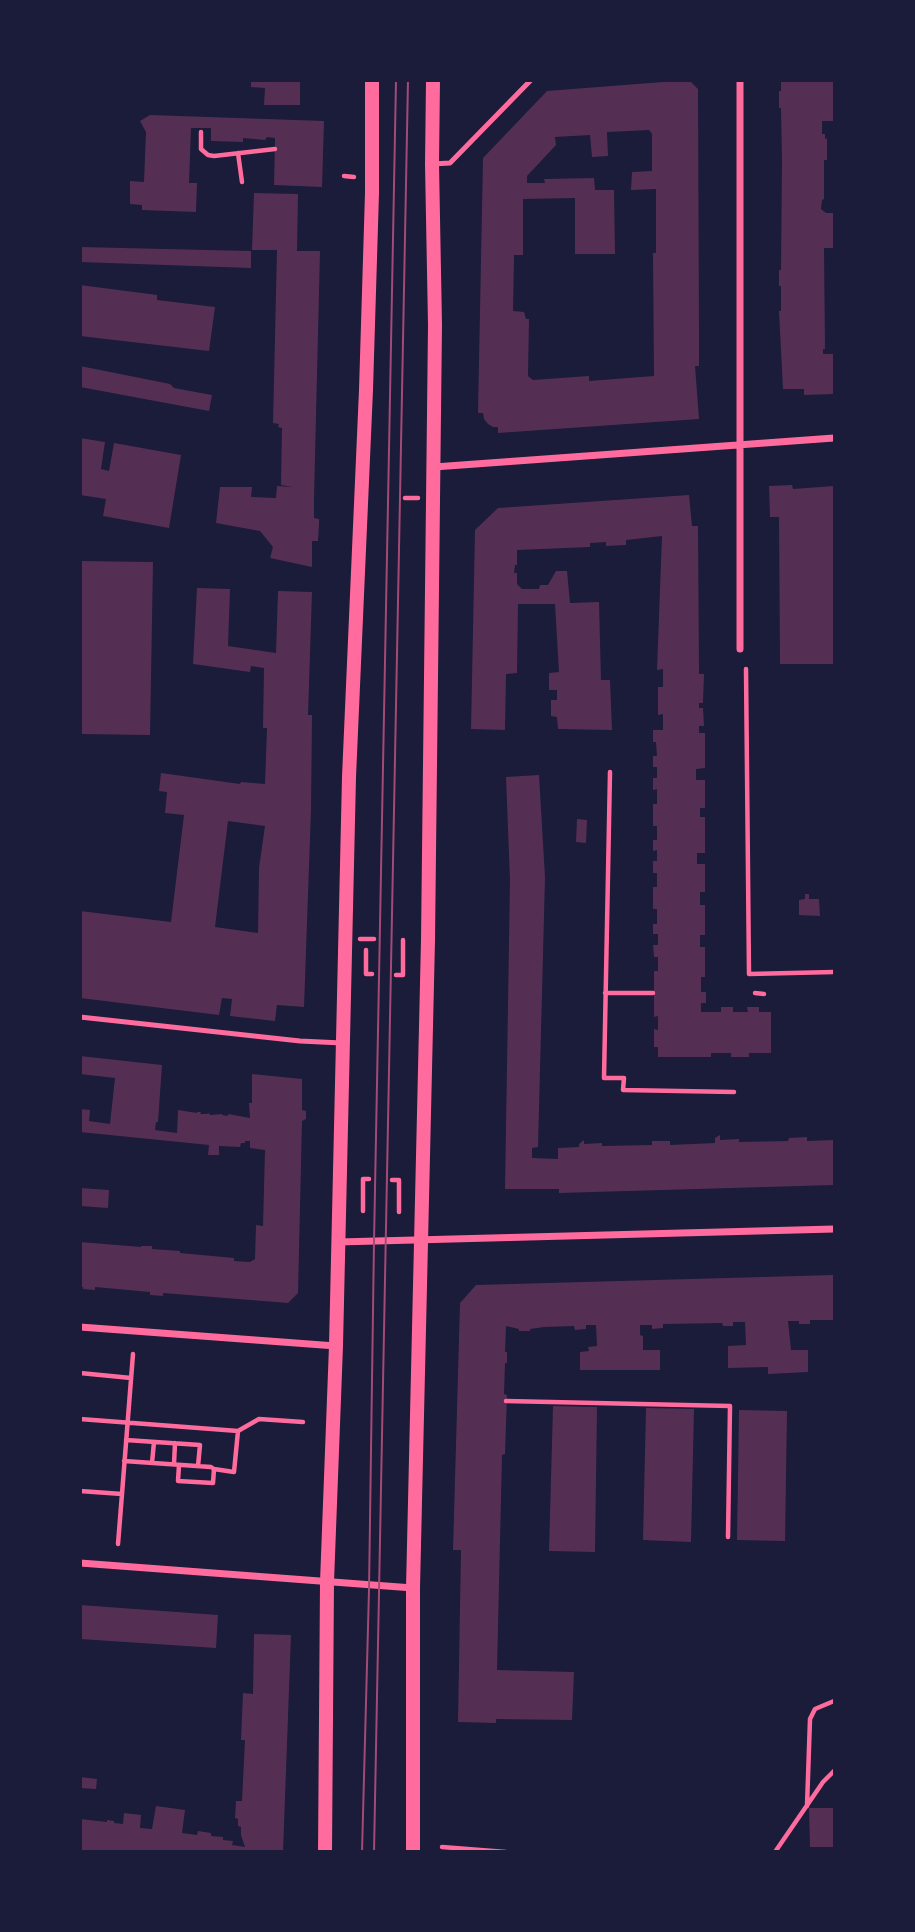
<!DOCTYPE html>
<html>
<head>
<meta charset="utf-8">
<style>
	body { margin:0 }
	#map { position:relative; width:915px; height:1932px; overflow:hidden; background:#1b1b3a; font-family:Karla,sans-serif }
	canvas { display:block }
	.frame { position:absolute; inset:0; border:82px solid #1b1b3a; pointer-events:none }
</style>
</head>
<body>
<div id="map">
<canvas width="915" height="1932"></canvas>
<div class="frame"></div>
</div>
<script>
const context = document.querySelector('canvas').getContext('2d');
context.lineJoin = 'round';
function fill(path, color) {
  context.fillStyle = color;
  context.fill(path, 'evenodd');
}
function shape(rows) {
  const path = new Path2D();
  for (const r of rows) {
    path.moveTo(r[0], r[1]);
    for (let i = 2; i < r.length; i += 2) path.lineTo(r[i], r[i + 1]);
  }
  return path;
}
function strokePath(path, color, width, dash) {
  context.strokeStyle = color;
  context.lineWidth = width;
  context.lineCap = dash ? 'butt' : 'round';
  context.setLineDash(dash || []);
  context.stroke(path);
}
const building = shape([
	[251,80,300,80,300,105,264,105,265,88,251,87],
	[689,80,698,89,699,336,699,366,695,366,699,419,498,433,498,427,493,427,488,424,484,419,483,413,478,413,483,158,547,91],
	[649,130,652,134,652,171,632,172,631,190,656,189,656,253,653,253,654,376,589,381,589,376,533,380,528,376,529,319,526,319,524,312,513,311,514,255,523,255,523,199,575,198,575,254,615,254,614,190,595,190,594,178,544,179,545,183,527,183,527,176,556,145,555,137,590,135,592,157,608,156,607,132],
	[781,80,834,80,834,115,833,115,833,121,822,121,822,134,825,134,825,139,827,138,827,160,824,160,824,199,822,200,821,209,826,213,834,213,834,248,824,248,825,349,823,349,823,354,834,354,834,394,804,395,804,389,783,389,779,311,781,311,781,286,779,286,779,270,781,270,782,161,781,108,779,108,779,91,781,91],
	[150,115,324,121,322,187,274,185,275,138,267,137,265,140,243,138,243,142,211,141,211,128,191,128,189,183,197,183,196,212,142,210,142,205,130,204,130,181,144,182,146,132,140,121],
	[254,193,298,194,297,251,320,251,314,498,314,518,319,519,319,524,318,541,312,541,312,567,270,558,273,547,260,531,216,523,220,487,252,487,251,497,276,498,277,486,293,487,281,485,282,428,278,427,279,424,273,423,277,250,252,250],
	[80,247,251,251,251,268,80,262],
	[80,285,157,295,157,300,215,307,209,351,80,336],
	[80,366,170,384,174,388,212,395,209,411,80,387],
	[80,438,105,442,101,469,109,471,114,443,181,455,169,528,103,516,106,499,80,495],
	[792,485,793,489,834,486,833,637,834,637,834,664,780,664,779,517,770,517,769,486],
	[689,495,692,526,698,526,699,674,704,674,703,703,699,703,699,708,703,708,704,726,699,726,699,733,705,733,705,768,696,769,696,780,705,780,705,808,700,808,700,817,705,817,705,853,697,853,697,864,705,864,705,892,700,892,700,905,705,905,705,935,700,935,700,947,705,947,705,977,701,977,701,992,706,992,706,1003,701,1003,701,1012,721,1012,721,1007,733,1007,733,1012,748,1012,747,1007,759,1007,759,1012,771,1012,771,1053,749,1053,749,1057,731,1057,731,1053,711,1053,711,1057,658,1057,658,1047,654,1047,654,1029,658,1030,658,1016,654,1017,654,971,658,971,658,957,654,957,653,945,658,945,658,934,653,934,653,924,657,924,657,909,653,909,653,887,657,887,657,873,653,873,653,861,657,861,657,850,653,851,653,840,657,840,657,826,653,826,653,804,657,804,657,789,653,790,653,778,657,778,657,767,653,767,653,756,657,756,656,742,653,742,653,730,663,730,663,714,658,715,658,687,663,687,663,669,657,670,662,536,626,540,626,545,606,546,606,542,590,543,590,547,517,550,517,565,515,565,514,573,517,573,517,584,522,589,539,589,540,585,548,585,556,571,567,571,570,603,599,602,601,680,610,680,612,730,558,729,557,717,551,716,551,700,557,700,557,690,549,690,549,673,559,672,555,604,518,604,517,673,506,674,505,730,471,729,475,530,498,508],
	[80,561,153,562,150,735,80,734],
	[197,588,230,589,228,646,276,653,278,591,312,592,308,715,312,715,311,810,304,1007,277,1005,275,1021,230,1016,232,999,222,998,219,1015,80,998,80,911,171,922,184,815,165,813,167,792,159,791,161,773,240,784,241,782,265,784,267,728,263,728,264,668,251,666,250,672,193,664],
	[228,821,265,826,259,868,258,933,215,927],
	[539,775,545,877,538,1147,532,1148,532,1158,558,1159,558,1148,579,1147,579,1144,584,1140,584,1144,602,1143,602,1146,652,1145,652,1141,670,1141,670,1145,715,1143,715,1138,720,1135,720,1140,739,1139,739,1142,788,1141,789,1138,807,1137,807,1141,834,1140,834,1185,559,1193,559,1189,505,1189,510,880,506,777],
	[577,819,587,820,586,843,576,842],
	[805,894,809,894,809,899,819,899,820,916,799,915,799,900,805,899],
	[80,1056,162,1065,158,1122,156,1122,155,1130,177,1133,178,1110,197,1113,197,1112,201,1112,200,1114,207,1114,209,1113,210,1115,222,1114,222,1115,228,1116,228,1114,250,1118,249,1103,252,1103,252,1074,302,1079,302,1110,306,1111,306,1119,302,1121,298,1293,288,1303,163,1293,163,1296,150,1295,150,1292,95,1287,95,1290,83,1289,83,1287,80,1287,80,1242,141,1247,141,1246,152,1246,152,1249,180,1251,180,1253,234,1258,234,1261,250,1262,255,1259,256,1225,263,1226,265,1150,250,1148,250,1141,245,1141,245,1143,241,1143,240,1147,219,1146,219,1155,208,1155,209,1145,80,1132,80,1109,90,1110,89,1121,110,1124,115,1078,80,1074],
	[80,1188,109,1190,108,1208,80,1206],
	[834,1275,834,1320,810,1320,810,1324,799,1324,799,1321,788,1321,791,1350,808,1350,808,1372,768,1374,768,1367,728,1368,728,1346,746,1345,745,1322,733,1322,733,1326,723,1326,722,1323,663,1324,663,1328,652,1329,652,1325,640,1325,640,1335,643,1336,643,1350,660,1350,660,1370,580,1370,580,1352,589,1351,588,1347,597,1346,596,1325,586,1325,586,1329,575,1330,574,1326,544,1327,530,1329,530,1331,519,1331,519,1329,506,1326,505,1352,507,1352,507,1363,505,1363,504,1394,507,1395,505,1454,502,1455,497,1670,574,1672,572,1720,496,1719,496,1723,458,1722,461,1550,453,1550,460,1303,476,1285],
	[553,1406,597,1407,595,1552,549,1551],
	[646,1408,694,1409,691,1542,643,1540],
	[739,1410,787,1411,785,1541,737,1540],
	[80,1605,218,1615,216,1648,80,1639],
	[254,1634,291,1635,283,1852,80,1852,80,1819,107,1822,107,1820,114,1821,114,1823,123,1824,124,1813,141,1815,140,1828,152,1829,156,1806,185,1810,182,1833,197,1835,198,1831,211,1833,211,1836,223,1837,223,1840,233,1841,232,1845,245,1847,241,1835,241,1827,238,1826,238,1819,235,1818,236,1801,242,1801,245,1740,241,1740,243,1693,253,1694],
	[80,1777,97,1779,96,1789,80,1788],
	[809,1808,834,1808,834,1847,810,1847]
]);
const path = shape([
	[201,132,201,149,208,155,214,156,275,149],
	[238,153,242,182],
	[344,176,354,177],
	[405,498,418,498],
	[746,669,749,974,834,972],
	[610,772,604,1078,624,1078,623,1090,734,1092],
	[360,939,374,939],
	[366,950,366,974,372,974],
	[396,975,403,975,403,940],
	[605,993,653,993],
	[755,993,764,994],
	[392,1180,399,1180,399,1212],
	[363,1211,363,1179,369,1179],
	[80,1373,131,1378],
	[506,1401,730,1406,728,1537],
	[80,1419,238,1431,259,1419,303,1422],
	[126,1440,200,1445,198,1466],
	[124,1461,211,1467,214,1469,234,1472,238,1431],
	[152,1463,154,1442],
	[174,1464,175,1443],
	[179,1465,178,1481,213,1483,214,1469],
	[80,1491,122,1494,118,1544],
	[122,1494,133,1354],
	[807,1806,810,1719,815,1709,834,1701],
	[442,1847,506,1852],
	[775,1852,823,1782,834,1771]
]);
const service = shape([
	[432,164,450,163,531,80],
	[80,1017,300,1041,342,1043]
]);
const minor = shape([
	[434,467,834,438],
	[740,649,740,80],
	[338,1242,834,1229],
	[80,1327,336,1346],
	[80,1563,413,1588]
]);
const secondary = shape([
	[325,1852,327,1582,336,1346,349,777,366,390,372,193,372,80],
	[413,1852,413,1588,428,940,435,325,432,164,433,80]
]);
const tram = shape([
	[362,1852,369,1590,374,1241,396,80],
	[374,1852,408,80]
]);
fill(building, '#542f53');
strokePath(path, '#ff6b9d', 4.5);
strokePath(service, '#ff6b9d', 5);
strokePath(minor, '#ff6b9d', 7);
strokePath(secondary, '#ff6b9d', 14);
strokePath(tram, '#a44b75', 2);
</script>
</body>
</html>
